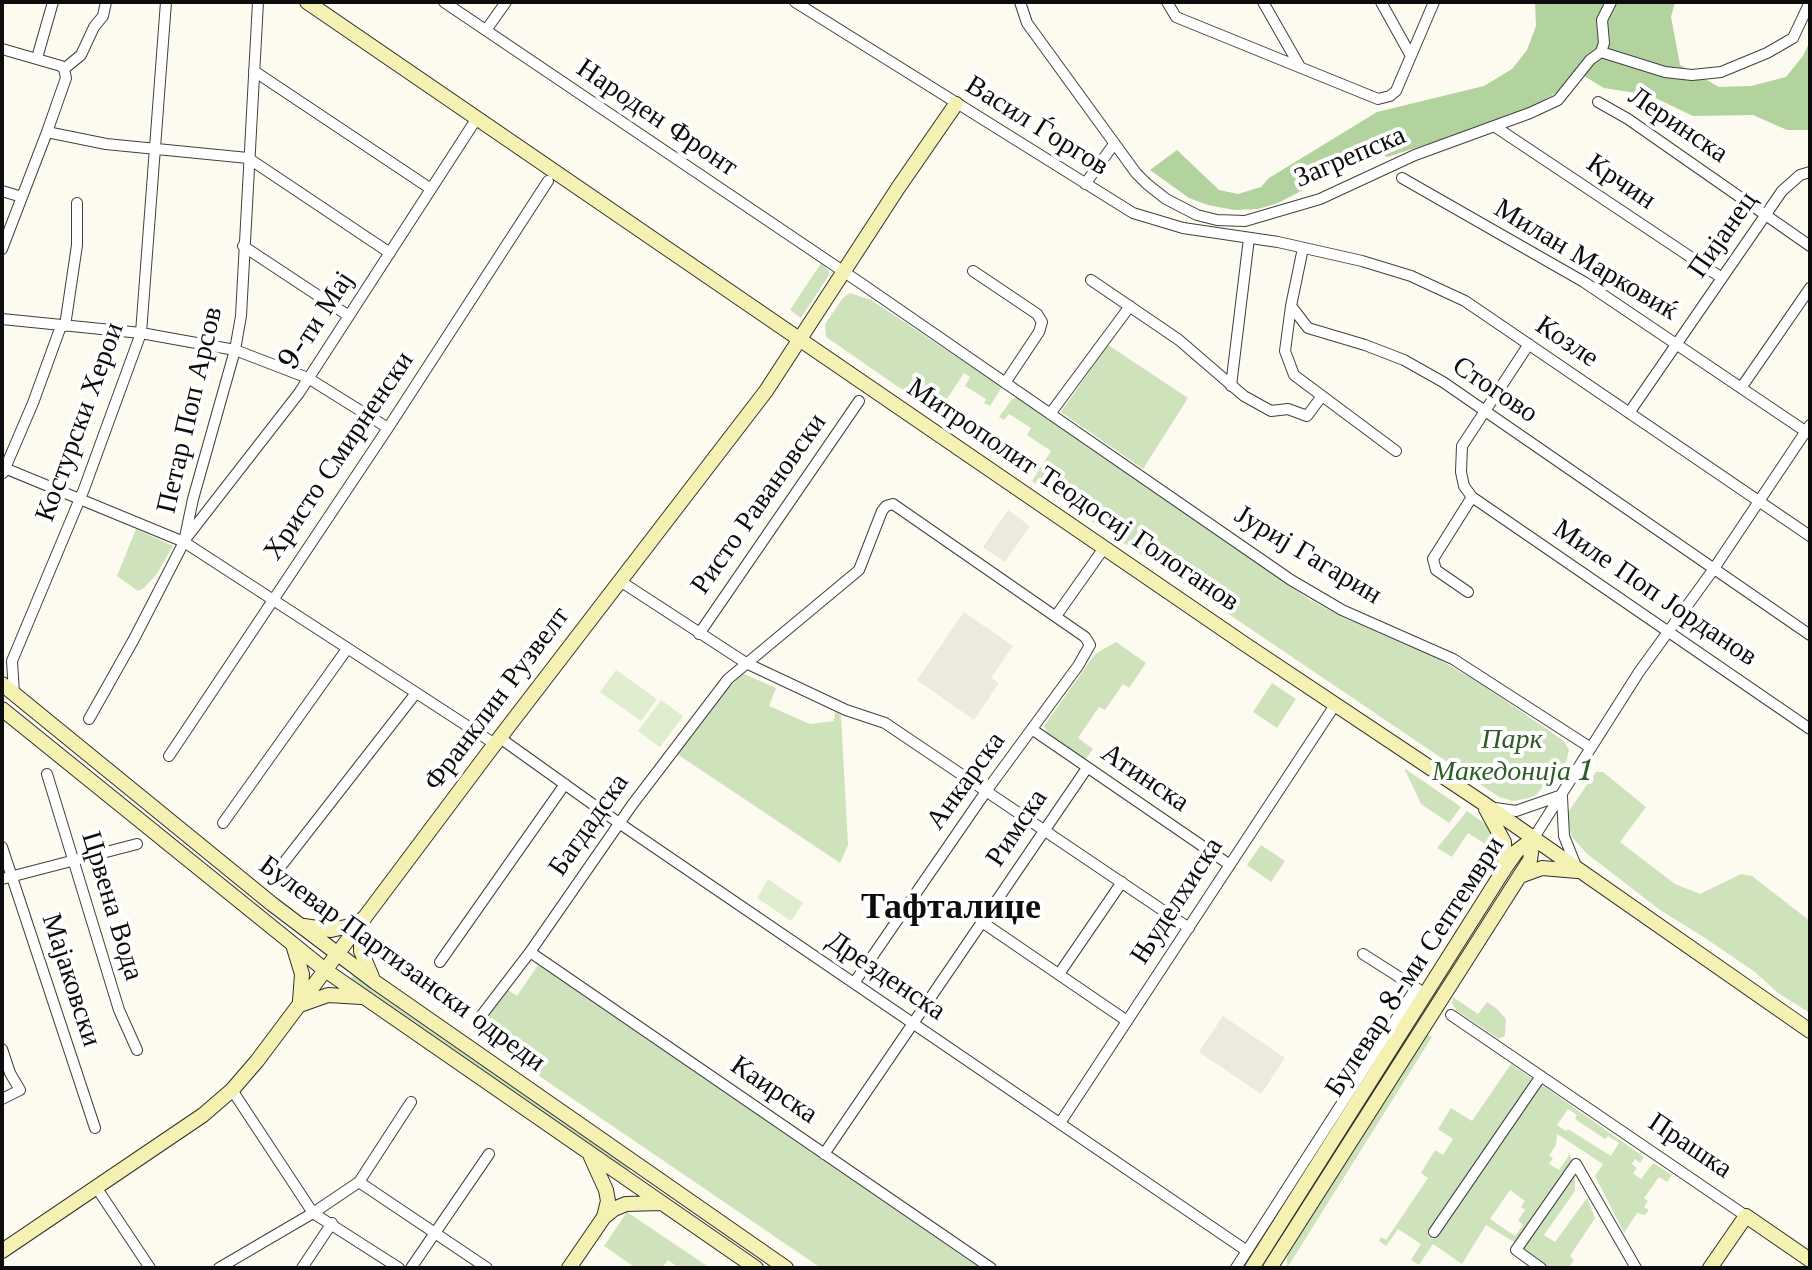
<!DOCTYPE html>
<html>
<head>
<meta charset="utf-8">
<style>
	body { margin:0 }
	#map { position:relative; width:1812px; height:1270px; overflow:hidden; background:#fdfbef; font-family:"Libre Baskerville",serif }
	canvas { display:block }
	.frame { position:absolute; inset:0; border:4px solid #0d0d0d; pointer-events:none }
</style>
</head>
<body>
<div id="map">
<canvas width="1812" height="1270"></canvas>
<div class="frame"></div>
</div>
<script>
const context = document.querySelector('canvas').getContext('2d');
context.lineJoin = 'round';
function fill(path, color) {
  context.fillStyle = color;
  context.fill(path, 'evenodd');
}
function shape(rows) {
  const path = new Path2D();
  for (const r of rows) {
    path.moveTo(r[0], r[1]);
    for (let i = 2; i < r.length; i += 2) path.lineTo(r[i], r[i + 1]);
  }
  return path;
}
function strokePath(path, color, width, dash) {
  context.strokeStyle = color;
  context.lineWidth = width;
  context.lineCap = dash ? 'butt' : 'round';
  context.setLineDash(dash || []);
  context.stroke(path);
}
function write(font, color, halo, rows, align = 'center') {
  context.font = font + ' "Libre Baskerville",serif';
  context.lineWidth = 8;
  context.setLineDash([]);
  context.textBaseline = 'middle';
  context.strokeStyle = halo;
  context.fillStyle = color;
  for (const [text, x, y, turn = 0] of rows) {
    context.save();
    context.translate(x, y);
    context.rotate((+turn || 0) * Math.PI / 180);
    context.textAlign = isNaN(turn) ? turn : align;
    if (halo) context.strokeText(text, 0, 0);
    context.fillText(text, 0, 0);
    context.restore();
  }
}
const green = shape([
	[821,263,829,271,829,275,801,318,790,310],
	[850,293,871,300,1002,387,990,406,984,403,986,399,965,386,970,377,964,373,939,411,981,438,978,442,826,337,825,324,843,298],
	[1108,345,1188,398,1143,469,1061,412],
	[1017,397,1310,600,1342,617,1437,658,1481,684,1564,741,1569,750,1566,762,1536,795,1529,798,1513,801,1499,797,1032,481,1051,451,1027,435,1031,428,1009,414,1004,420,999,417,1012,399],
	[136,529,173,546,156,575,144,588,138,591,117,576],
	[1116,642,1146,663,1129,688,1123,684,1105,710,1099,707,1078,738,1093,749,1085,760,1048,734,1044,726,1095,654],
	[742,673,776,688,769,706,810,724,834,721,835,712,841,715,848,845,840,863,677,754,711,707],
	[1272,683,1296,699,1277,728,1253,712],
	[1404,768,1461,807,1449,823,1421,804],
	[1596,772,1603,772,1646,807,1620,842,1675,884,1700,894,1741,874,1752,876,1810,921,1810,1013,1778,993,1755,972,1705,938,1660,910,1586,853,1572,837,1567,822,1568,812],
	[1467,811,1491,828,1497,839,1499,853,1468,833,1452,857,1437,848],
	[1261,845,1285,861,1271,882,1247,865],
	[538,965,982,1268,821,1268,473,1031,504,987,517,996],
	[353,976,630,1168,627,1174,349,980],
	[1453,997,1478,1014,1487,1002,1496,1008,1506,1019,1505,1036,1499,1039,1459,1012,1452,1005],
	[1425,1033,1432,1037,1287,1268,1287,1258,1290,1248],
	[1511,1064,1531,1078,1532,1083,1428,1236,1433,1239,1542,1085,1644,1157,1640,1163,1635,1159,1632,1164,1637,1168,1633,1173,1641,1179,1653,1163,1672,1175,1667,1182,1659,1177,1644,1198,1648,1201,1644,1207,1649,1210,1645,1215,1637,1213,1624,1233,1595,1176,1603,1164,1557,1134,1556,1145,1549,1156,1553,1158,1549,1164,1559,1170,1570,1154,1572,1163,1519,1245,1486,1225,1462,1264,1433,1244,1419,1265,1411,1260,1421,1244,1398,1229,1386,1246,1379,1241,1381,1237,1386,1240,1428,1178,1421,1173,1435,1150,1443,1155,1453,1139,1438,1129,1451,1108,1472,1121],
	[1568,1109,1577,1115,1575,1119,1605,1139,1608,1136,1619,1143,1611,1156,1568,1129,1566,1131,1557,1125],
	[1510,1190,1525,1201,1521,1207,1525,1210,1518,1220,1523,1225,1515,1236,1490,1219],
	[1575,1173,1575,1191,1544,1235,1555,1242,1587,1198,1595,1218,1570,1256,1574,1260,1569,1268,1549,1268,1521,1250],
	[627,1212,710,1268,679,1268,668,1260,662,1268,636,1268,604,1246]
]);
const forest = shape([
	[1535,2,1675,2,1671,17,1680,65,1719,87,1751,86,1786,77,1803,56,1810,41,1810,130,1787,130,1753,115,1693,116,1649,95,1604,88,1584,76,1524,112,1497,122,1387,157,1376,150,1351,157,1314,176,1303,190,1278,203,1258,209,1234,210,1208,205,1189,198,1150,170,1177,150,1219,190,1238,194,1261,187,1269,178,1377,112,1484,86,1512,69,1527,50,1536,26]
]);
const pitch = shape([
	[616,670,657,699,641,721,600,692],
	[661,700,683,716,660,747,638,731],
	[768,879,803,903,791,921,757,898]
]);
const plaza = shape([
	[1008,510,1030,526,1005,562,983,547],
	[964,612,1013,646,991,678,999,683,974,720,917,680],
	[1223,1016,1285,1058,1261,1094,1199,1052]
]);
const street = shape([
	[444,2,862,284,1291,580,1342,610,1453,659,1591,748],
	[795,2,1133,213,1183,228,1278,242,1362,261,1411,276,1465,301,1810,536],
	[1020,2,1027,23,1136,173,1147,184,1166,199,1197,215,1217,220,1245,221,1320,199,1415,155,1530,113,1558,100,1590,60,1601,52,1604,43,1602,20,1611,2],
	[1167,2,1176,17,1378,99,1390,96,1396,91,1434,2],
	[1263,2,1299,65],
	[1381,2,1411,56],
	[486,30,506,2],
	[2,49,61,66,64,69],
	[1601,52,1665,72,1692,75,1721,72,1767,53,1793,38,1810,2],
	[37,58,53,2],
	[64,69,81,55,94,27,103,16,106,2],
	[254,71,431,189],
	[1598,102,1628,119,1810,246],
	[1494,126,1722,278],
	[47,132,106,144,248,158,390,253],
	[1402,178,1584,282,1808,433],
	[1085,184,1114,144],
	[2,191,22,197],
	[243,246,349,316],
	[1303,248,1291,306,1308,328,1365,345,1404,360,1443,382,1810,635],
	[2,249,47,132,66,78,64,69],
	[973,271,1037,314,1042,322,1039,332,1005,383],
	[1091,280,1179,340,1244,396,1271,411,1288,409,1307,416,1322,396],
	[1291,306,1285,351,1294,375,1396,451],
	[2,319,141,333,235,350,308,378,388,428],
	[65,326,77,245,77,203],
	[1529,344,1462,446,1461,472,1464,486,1472,497,1810,729],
	[1231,386,1249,238],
	[1741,388,1810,288],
	[1629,413,1782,191,1800,175,1810,172],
	[1050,414,1130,306],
	[2,467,184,542,495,744],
	[3,473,33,403,61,326],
	[187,537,299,393,477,118],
	[620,581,746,663,846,710,885,723,1189,928],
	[1468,592,1436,570,1433,559,1472,497],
	[1056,616,1104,548],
	[699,634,859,401],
	[14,694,12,661,84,489,141,333,166,2],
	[89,719,134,639,184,542,193,499,235,350,241,316,258,2],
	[1033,730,1230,865],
	[500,738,619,823,1247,1251],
	[169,756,388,428,548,181],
	[47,774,119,1010,137,1050],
	[1562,797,1564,836,1576,866],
	[1495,808,1516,811,1562,795],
	[223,823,347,649],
	[1533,839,1639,672,1713,570,1810,425],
	[2,847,95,1128],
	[278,870,416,693],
	[2,879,137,844],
	[982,922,1127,1021],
	[530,952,991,1268],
	[1363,954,1421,991],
	[440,962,565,784],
	[1059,974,1122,882],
	[1451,1015,1746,1216],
	[478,1020,530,952,632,805,728,679,859,570,882,511,886,506,893,504,1085,637,1090,645,1078,666,987,790,854,983],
	[2,1049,10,1073,20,1090,2,1099],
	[232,1090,313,1213,399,1268],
	[1060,1123,1335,705],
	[824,1154,1087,768],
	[359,1182,487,1268],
	[96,1187,150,1268],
	[1434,1232,1541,1076],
	[219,1268,313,1213,359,1182,411,1102],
	[302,1268,332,1223],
	[411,1268,489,1154],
	[1236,1268,1416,988],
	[1541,1268,1516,1250,1576,1164,1636,1268]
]);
const secondary = shape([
	[307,2,1246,645,1483,803,1810,1031],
	[2,684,272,904,375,982,786,1268],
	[2,709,325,970,756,1268],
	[1486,809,1504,842,1505,868],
	[1520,876,1542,868,1577,871],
	[361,920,361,951,372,977],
	[304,926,331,930,350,926,361,920],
	[294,948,302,974,300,1001],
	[300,1005,328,995,361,997],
	[591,1157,606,1190,608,1201,604,1217],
	[2,1251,203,1115,232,1090,257,1061,488,753,766,391,898,188,956,104],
	[569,1268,604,1217,614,1209,626,1204,661,1203],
	[1252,1268,1505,868,1517,851,1533,839],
	[1270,1268,1519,877,1530,860,1533,839],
	[1710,1268,1746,1216,1810,1260]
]);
const streetNames = [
	["Народен Фронт",657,118,34],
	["Леринска",1678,125,34],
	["Васил Ѓоргов",1037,126,32],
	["Загрепска",1350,157,-23],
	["Крчин",1621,182,34],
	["Пијанец",1723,235,-55],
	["Милан Марковиќ",1586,260,31],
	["9-ти Мај",317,321,-57],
	["Козле",1567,342,34],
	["Стогово",1495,390,34],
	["Петар Поп Арсов",190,410,-77],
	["Костурски Херои",80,422,-70],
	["Христо Смирненски",339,456,-56],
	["Митрополит Теодосиј Гологанов",1073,495,34],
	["Ристо Равановски",759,504,-55],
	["Јуриј Гагарин",1308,555,31],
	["Миле Поп Јорданов",1655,593,34],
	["Франклин Рузвелт",497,699,-53],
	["Атинска",1145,778,34],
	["Анкарска",966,781,-54],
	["Багдадска",589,825,-55],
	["Римска",1017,828,-56],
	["Њуделхиска",1177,901,-57],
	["Црвена Вода",112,906,73],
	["Булевар Партизански одреди",402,964,36],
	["Булевар 8-ми Септември",1415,967,-57],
	["Дрезденска",886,976,34],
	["Мајаковски",71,980,72],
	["Каирска",774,1090,34],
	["Прашка",1690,1146,34]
];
const parkNames = [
	["Парк",1512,740],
	["Македонија 1",1512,772]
];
const districtNames = [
	["Тафталиџе",951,908]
];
fill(green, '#cee3bc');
fill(forest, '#b2d29e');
fill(pitch, '#dfeccd');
fill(plaza, '#ece9de');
strokePath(street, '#404040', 12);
strokePath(secondary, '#2f2f2f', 16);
strokePath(street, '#fff', 10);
strokePath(secondary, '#f5f1b2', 14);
write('28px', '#0d0d0d', '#fff', streetNames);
write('italic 28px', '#2e5c25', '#fff', parkNames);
write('bold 36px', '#0d0d0d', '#fff', districtNames);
</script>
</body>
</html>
